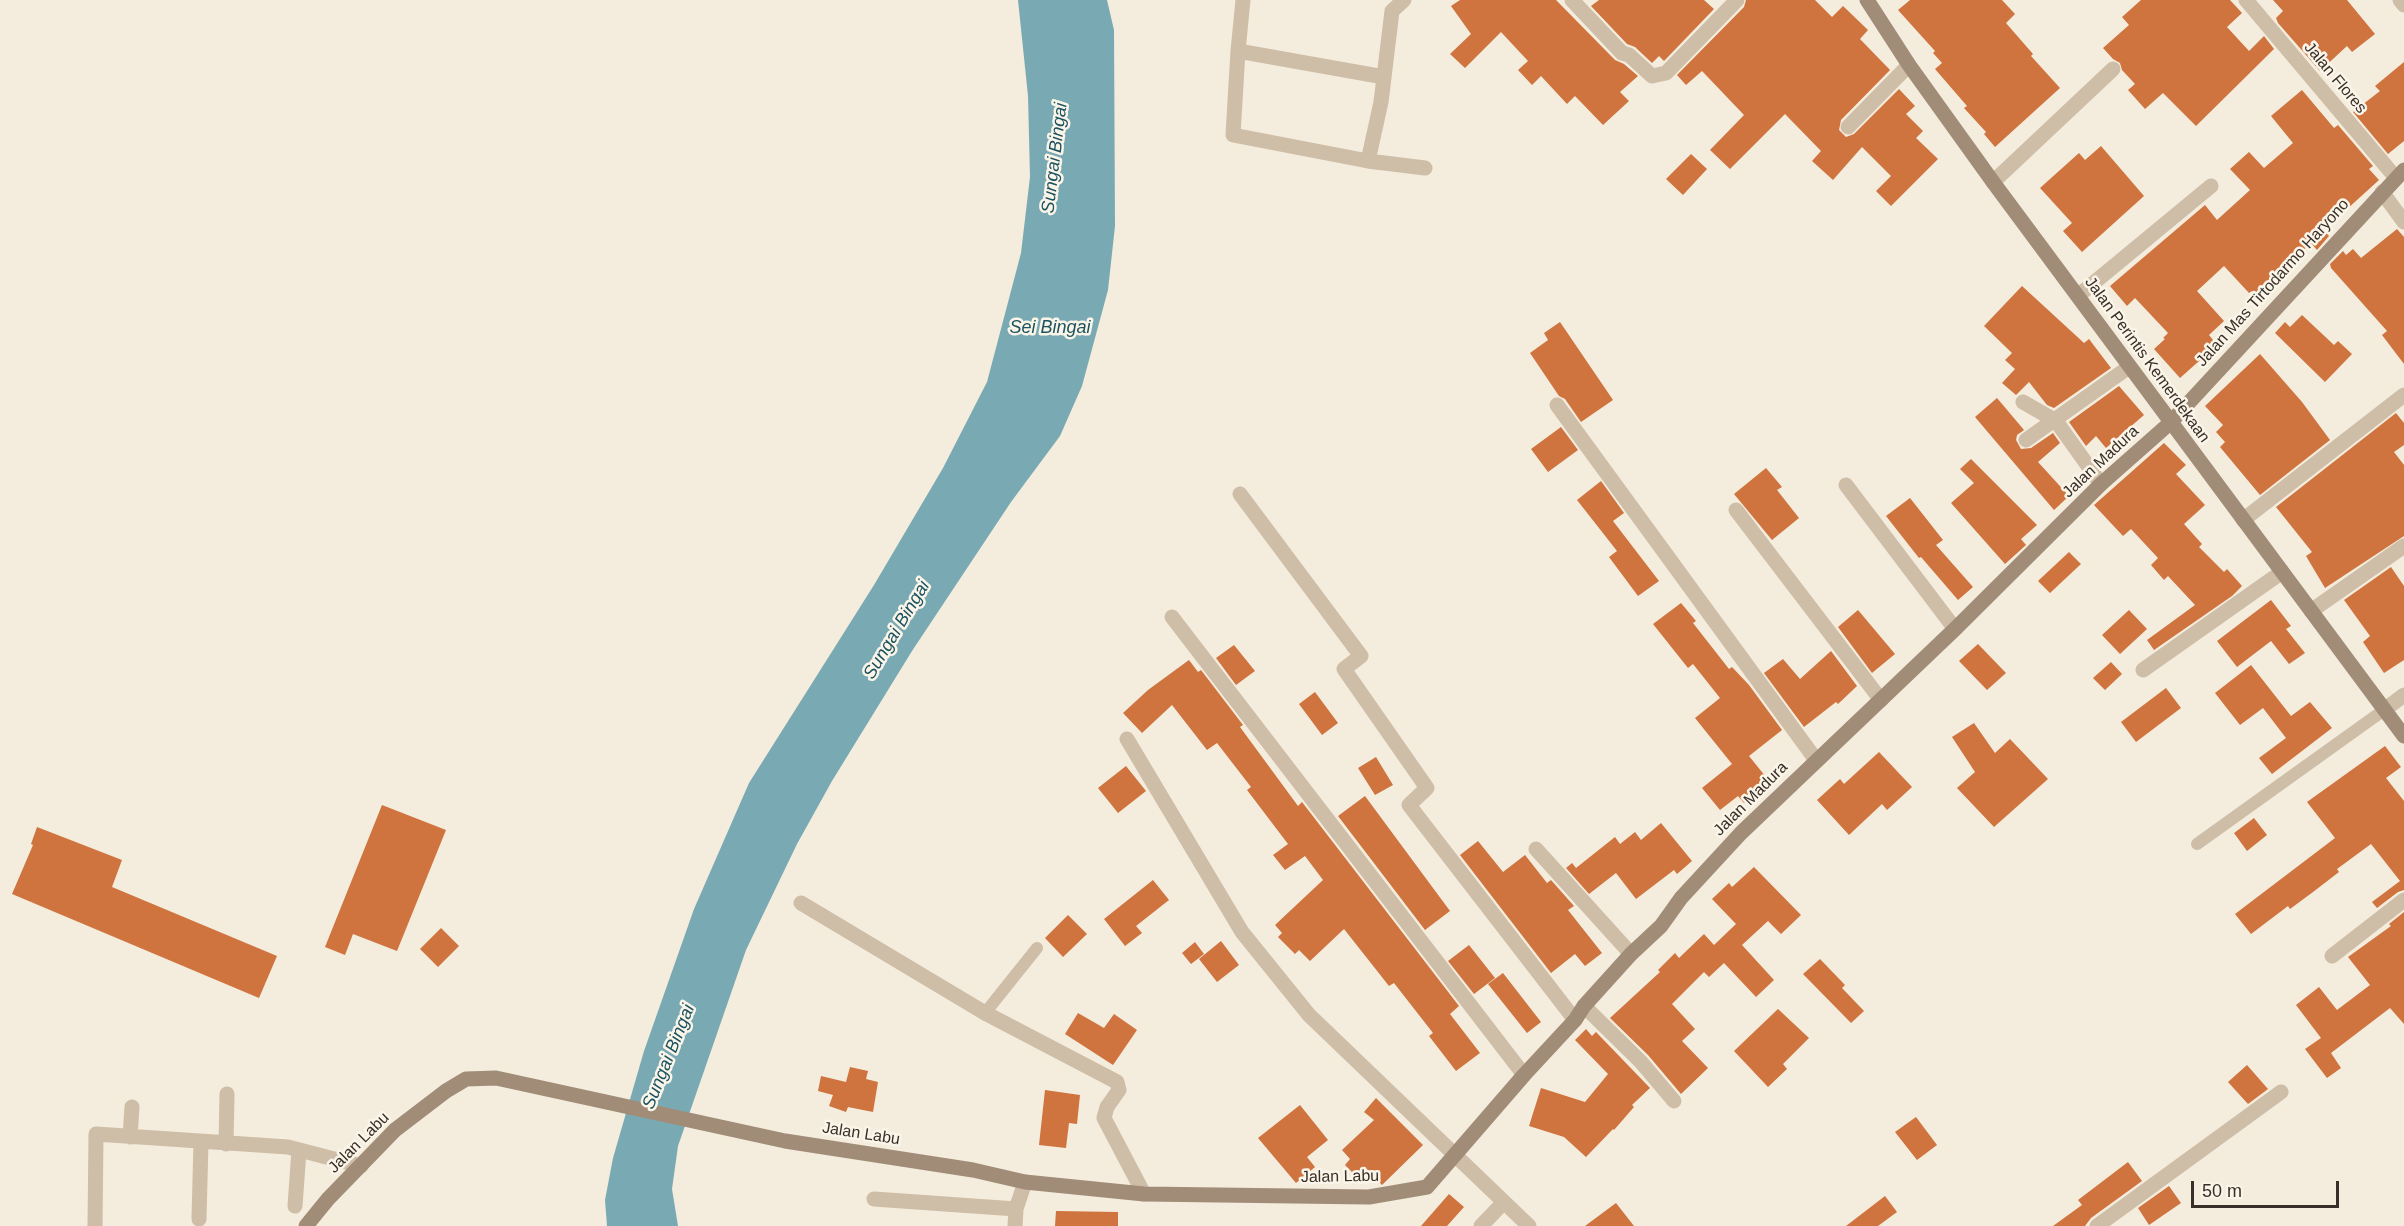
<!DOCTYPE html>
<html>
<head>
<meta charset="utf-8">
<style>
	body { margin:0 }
	#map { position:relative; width:2404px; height:1226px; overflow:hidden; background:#f4ecdc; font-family:Helvetica,sans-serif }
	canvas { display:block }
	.scale { position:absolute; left:2191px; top:1181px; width:148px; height:27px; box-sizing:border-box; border:3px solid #392f28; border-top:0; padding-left:8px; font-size:18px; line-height:21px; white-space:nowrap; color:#392f28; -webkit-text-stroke:4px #fbf5e9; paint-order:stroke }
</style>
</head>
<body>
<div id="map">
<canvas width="2404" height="1226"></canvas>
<div class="scale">50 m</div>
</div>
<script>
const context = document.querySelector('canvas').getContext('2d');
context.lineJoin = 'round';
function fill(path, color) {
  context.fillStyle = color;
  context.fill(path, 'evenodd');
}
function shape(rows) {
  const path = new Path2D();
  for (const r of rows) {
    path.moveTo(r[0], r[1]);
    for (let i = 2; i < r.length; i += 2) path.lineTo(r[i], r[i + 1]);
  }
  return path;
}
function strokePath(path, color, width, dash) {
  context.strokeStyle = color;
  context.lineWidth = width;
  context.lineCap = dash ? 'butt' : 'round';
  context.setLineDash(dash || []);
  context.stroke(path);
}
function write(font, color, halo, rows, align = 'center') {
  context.font = font + ' Helvetica,sans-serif';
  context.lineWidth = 5;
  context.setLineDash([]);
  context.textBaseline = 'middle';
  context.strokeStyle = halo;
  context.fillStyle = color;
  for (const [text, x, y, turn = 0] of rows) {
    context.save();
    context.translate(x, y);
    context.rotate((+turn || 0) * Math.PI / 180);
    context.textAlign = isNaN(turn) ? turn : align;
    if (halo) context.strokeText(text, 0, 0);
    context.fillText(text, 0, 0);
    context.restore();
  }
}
const water = shape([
	[1018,0,1107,0,1114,30,1115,226,1108,290,1082,386,1060,436,1011,502,912,651,832,781,797,844,746,950,678,1146,672,1189,678,1226,607,1226,605,1200,613,1158,644,1051,694,909,749,783,874,585,943,468,987,382,1021,253,1030,177,1028,96]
]);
const building = shape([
	[1460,0,1556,0,1615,60,1624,64,1638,76,1620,92,1629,101,1603,125,1575,96,1567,104,1541,76,1532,85,1518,70,1528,61,1501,32,1465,68,1450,54,1471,34,1451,6],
	[1599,0,1704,0,1714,9,1664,61,1659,56,1652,63,1635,47,1627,44,1591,6],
	[1746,0,1815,0,1832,17,1843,6,1868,30,1860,39,1890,70,1841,120,1839,130,1846,137,1854,134,1899,89,1915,106,1906,114,1923,131,1916,138,1938,159,1891,206,1876,191,1891,176,1862,147,1833,180,1812,161,1821,151,1785,114,1730,169,1710,150,1744,115,1702,71,1686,85,1677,75,1744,7],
	[1910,0,2002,0,2015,14,2006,23,2033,54,2031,56,2060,88,1995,147,1984,134,1986,132,1964,108,1967,106,1935,69,1942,63,1933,53,1935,51,1898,10],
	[2141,0,2230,0,2242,13,2227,27,2249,51,2264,36,2274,49,2196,126,2163,93,2145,109,2128,90,2135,84,2122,70,2120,63,2113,59,2103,48,2129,25,2122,17],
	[2273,0,2347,0,2375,34,2352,52,2347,46,2320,71,2278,23,2276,18,2283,11],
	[2404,62,2404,141,2388,154,2353,112,2380,91,2375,86],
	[2302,90,2334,128,2338,125,2373,166,2369,169,2379,180,2324,230,2329,236,2317,250,2311,243,2270,282,2273,285,2258,298,2252,291,2249,293,2224,266,2197,291,2224,321,2209,335,2217,345,2180,378,2154,349,2165,339,2163,338,2168,333,2135,298,2127,306,2110,286,2205,205,2217,220,2250,190,2230,169,2249,152,2264,168,2293,143,2271,116],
	[2101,146,2144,196,2082,252,2063,231,2072,223,2040,188,2079,153,2085,160],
	[1691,154,1707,169,1683,195,1666,179],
	[2397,229,2404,237,2404,364,2382,335,2387,331,2331,268,2330,264,2343,251,2346,255,2353,249,2361,258],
	[2022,286,2084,343,2089,339,2111,368,2054,408,2047,405,2029,382,2016,395,2002,383,2015,369,2005,360,2012,353,1984,326],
	[2302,315,2334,345,2338,341,2352,354,2325,382,2275,333,2285,322,2290,327],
	[1560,322,1613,400,1581,422,1565,399,1559,396,1530,353,1548,340,1544,333],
	[2260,354,2302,402,2330,440,2260,495,2220,447,2225,442,2216,432,2223,425,2205,406],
	[2119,386,2144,415,2106,448,2096,436,2086,446,2069,422],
	[1997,398,2024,430,2017,435,2016,440,2021,449,2031,448,2053,433,2060,443,2038,462,2069,496,2054,510,1975,417],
	[2396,413,2404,423,2404,445,2394,452,2404,465,2404,536,2325,588,2306,556,2312,552,2276,507],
	[1561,427,1578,450,1548,472,1531,449],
	[2164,443,2186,465,2176,474,2205,505,2184,524,2202,544,2199,547,2224,572,2227,569,2242,586,2232,596,2154,650,2147,640,2195,605,2168,576,2164,580,2151,565,2158,558,2131,529,2123,536,2094,505],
	[1971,459,2037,525,2021,539,2026,545,2005,564,1951,503,1974,483,1960,469],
	[1766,468,1782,487,1777,490,1799,518,1772,540,1734,494],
	[1601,481,1624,513,1613,521,1659,581,1638,596,1609,557,1617,551,1577,500],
	[1910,498,1943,540,1936,545,1973,587,1958,600,1921,557,1919,558,1886,516],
	[2069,552,2081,564,2050,593,2038,581],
	[2391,567,2404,586,2404,660,2384,673,2363,642,2370,636,2344,600],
	[2271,600,2291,626,2286,629,2305,653,2289,664,2271,641,2237,667,2217,641],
	[1681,603,1696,621,1693,623,1729,669,1732,667,1749,685,1782,730,1749,756,1770,782,1744,803,1738,796,1720,810,1702,788,1732,764,1695,718,1720,698,1693,664,1688,668,1653,624],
	[1858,610,1895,654,1872,673,1838,627],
	[2129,610,2147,629,2120,654,2102,635],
	[1978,644,2006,673,1987,690,1959,661],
	[1234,645,1255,671,1236,685,1216,658],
	[1831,651,1857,686,1838,704,1836,702,1804,727,1764,673,1783,659,1800,679],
	[1189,660,1198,672,1201,670,1243,725,1240,727,1298,806,1302,802,1459,1006,1450,1014,1480,1053,1456,1071,1429,1036,1433,1033,1394,983,1389,986,1344,929,1310,961,1299,950,1295,954,1278,937,1282,933,1275,925,1323,880,1305,856,1285,870,1273,855,1288,844,1247,790,1251,787,1217,743,1207,750,1172,705,1142,733,1123,713,1148,690],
	[2111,662,2122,674,2105,690,2093,678],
	[2251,665,2291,716,2310,702,2332,728,2272,774,2259,758,2286,738,2263,708,2240,725,2215,693],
	[2166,688,2181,708,2136,742,2121,722],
	[1315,692,1338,723,1322,735,1299,704],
	[1974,723,1995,753,2010,739,2048,779,1994,827,1957,788,1975,772,1952,737],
	[2385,746,2401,767,2386,778,2404,801,2404,890,2398,892,2377,908,2372,902,2400,881,2371,844,2337,869,2339,872,2313,892,2290,909,2288,906,2251,934,2235,914,2335,838,2307,802],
	[1879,752,1912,787,1887,810,1882,804,1849,835,1817,800,1840,779,1844,784],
	[1376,757,1393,785,1375,795,1358,768],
	[1126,766,1146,791,1118,813,1098,788],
	[1365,796,1450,911,1425,930,1338,816],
	[382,805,446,830,397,951,353,934,345,955,325,947],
	[2254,818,2267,835,2247,851,2234,833],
	[1661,823,1692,861,1677,874,1674,870,1636,899,1616,873,1589,894,1566,868,1572,863,1576,868,1615,837,1620,844,1635,832,1641,840],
	[37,827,122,860,112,887,277,956,259,998,12,894,33,845,31,844],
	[1478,841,1503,872,1525,855,1547,883,1551,880,1574,906,1568,910,1602,953,1585,966,1575,954,1551,973,1460,855],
	[1754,867,1801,915,1781,934,1768,921,1742,945,1774,980,1756,997,1724,963,1709,977,1704,972,1672,1004,1695,1029,1682,1041,1708,1068,1681,1094,1648,1055,1610,1018,1660,972,1658,970,1675,953,1679,958,1704,934,1714,945,1736,924,1712,899,1729,883,1732,887],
	[1153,880,1169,900,1136,926,1142,933,1125,946,1104,919],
	[2404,912,2404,1024,2390,1008,2331,1053,2341,1068,2327,1078,2305,1049,2321,1038,2296,1005,2319,987,2337,1010,2370,985,2348,957,2391,926,2389,924],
	[1068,915,1087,934,1063,957,1045,938],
	[441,928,459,946,438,967,420,949],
	[1221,941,1239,965,1217,982,1199,959],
	[1195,942,1204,954,1191,964,1182,953],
	[1469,945,1495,978,1474,994,1448,961],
	[1820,959,1845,985,1842,988,1864,1011,1851,1023,1803,974],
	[1503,973,1541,1022,1527,1033,1488,984],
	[1778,1009,1809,1038,1783,1064,1787,1069,1768,1087,1734,1051],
	[1078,1013,1104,1028,1114,1014,1137,1030,1113,1065,1065,1034],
	[1586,1029,1592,1036,1596,1032,1650,1088,1632,1105,1634,1107,1614,1130,1613,1129,1586,1157,1564,1137,1529,1126,1541,1088,1585,1102,1608,1074,1575,1040],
	[2247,1065,2268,1089,2248,1104,2228,1082],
	[850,1067,868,1071,866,1079,878,1082,873,1112,848,1107,846,1112,829,1106,833,1095,818,1091,821,1076,846,1082],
	[1045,1090,1080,1095,1077,1124,1069,1123,1066,1148,1039,1145],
	[1376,1098,1423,1145,1382,1185,1365,1167,1356,1176,1345,1165,1350,1159,1342,1150,1374,1120,1364,1112],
	[1300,1105,1328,1140,1307,1157,1315,1167,1296,1183,1258,1138],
	[1916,1117,1937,1145,1917,1160,1895,1132],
	[2128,1162,2142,1181,2091,1218,2085,1226,2053,1226,2082,1205,2078,1200],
	[2169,1186,2181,1203,2149,1225,2138,1208],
	[1449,1194,1464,1207,1447,1226,1421,1226],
	[1885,1196,1897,1212,1878,1226,1846,1226],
	[1616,1203,1634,1226,1585,1226],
	[1056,1211,1118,1212,1118,1226,1055,1226]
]);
const lane = shape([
	[2197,844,2384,710],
	[985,1013,1037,948]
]);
const street = shape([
	[1404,0,1392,11,1381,102,1368,161,1425,168],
	[1572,0,1622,53,1629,55,1652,76,1666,73,1737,0],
	[2246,0,2396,178],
	[2400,0,2404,5],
	[1238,51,1243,0],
	[1848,127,1909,65],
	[1368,161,1233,135,1238,51,1384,77],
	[1993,182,2113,69],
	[2382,192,2404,222],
	[2079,295,2211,186],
	[2023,402,2056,421,2101,484],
	[1557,405,1816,760],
	[2026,440,2129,367],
	[1846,485,1955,629],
	[1240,494,1361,656,1344,669,1427,788,1409,805,1575,1020],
	[1736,510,1881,700],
	[2243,520,2404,395],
	[2311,611,2404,546],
	[1172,617,1524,1075],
	[2143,670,2282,572],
	[2384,710,2404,695],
	[1127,739,1242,932,1309,1015,1529,1226],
	[1536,849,1631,954],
	[801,903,985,1013,1117,1082,1119,1090,1107,1107,1104,1118,1144,1194],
	[2332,956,2404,900],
	[1584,1006,1641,1062,1674,1101],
	[130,1137,132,1107],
	[226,1144,227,1094],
	[874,1199,1016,1209],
	[295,1206,299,1150],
	[199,1219,201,1142],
	[95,1226,96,1134,288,1147,361,1166],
	[1015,1226,1016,1209,1025,1182],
	[1481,1226,1504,1202],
	[2097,1226,2281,1092]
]);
const secondary = shape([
	[1867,0,1909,65,1993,182,2404,736],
	[306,1226,328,1199,395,1130,446,1091,466,1079,496,1078,785,1141,973,1170,1025,1182,1144,1194,1369,1197,1427,1187,1524,1075,1575,1020,1584,1006,1631,954,1661,926,1681,898,1741,833,1955,629,2101,484,2170,423,2404,170]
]);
const streetNames = [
	["Jalan Flores",2335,78,50],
	["Jalan Mas Tirtodarmo Haryono",2273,283,-48],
	["Jalan Perintis Kemerdekaan",2147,360,54],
	["Jalan Madura",2101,462,-43],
	["Jalan Madura",1751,799,-45],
	["Jalan Labu",861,1134,9],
	["Jalan Labu",359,1143,-45],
	["Jalan Labu",1340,1177,-1]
];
const waterNames = [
	["Sungai Bingai",1055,158,-83],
	["Sei Bingai",1050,328],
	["Sungai Bingai",897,630,-59],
	["Sungai Bingai",669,1057,-68]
];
fill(water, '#79aab4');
fill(building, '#cf733f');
strokePath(lane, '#cebda7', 12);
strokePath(street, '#cebda7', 15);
strokePath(secondary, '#a18c78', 15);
write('16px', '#392f28', '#fbf5e9', streetNames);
write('italic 18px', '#1a525f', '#fbf5e9', waterNames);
</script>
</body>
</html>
